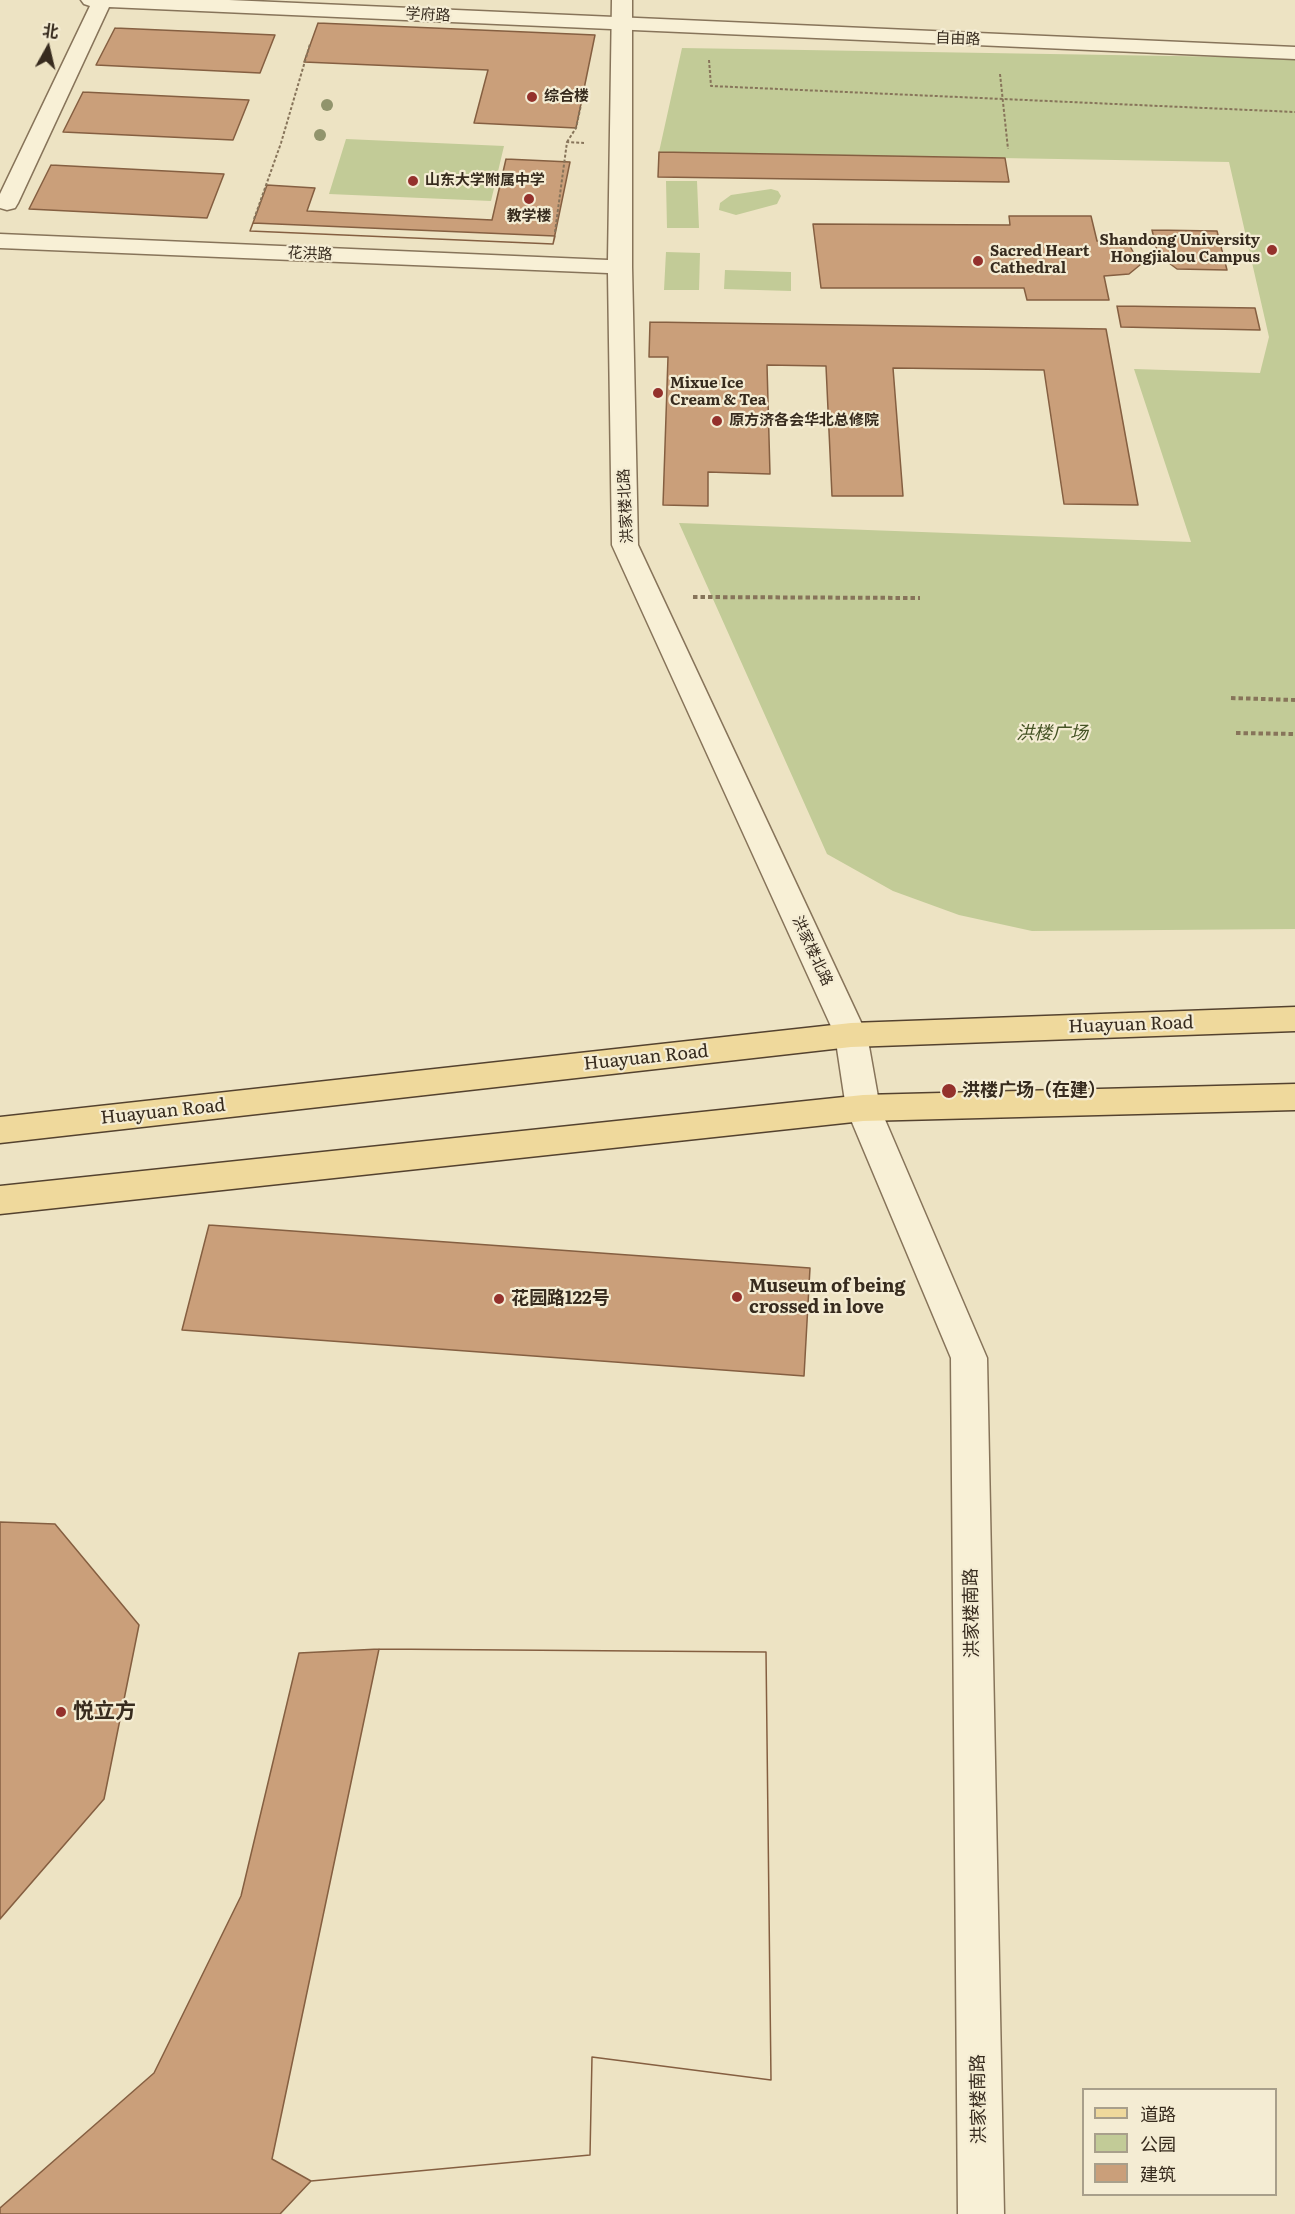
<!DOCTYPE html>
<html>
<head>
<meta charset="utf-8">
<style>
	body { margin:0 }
	#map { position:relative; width:1295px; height:2214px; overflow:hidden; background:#ede3c3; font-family:Literata,"Noto Sans SC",serif }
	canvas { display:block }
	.legend { position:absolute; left:1082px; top:2088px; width:195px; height:108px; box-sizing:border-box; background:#f4ecd3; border:2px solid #a89f8b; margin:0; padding:8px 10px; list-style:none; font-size:18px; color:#372b1e }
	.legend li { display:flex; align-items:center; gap:12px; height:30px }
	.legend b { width:30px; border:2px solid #a89f8b }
	.north { position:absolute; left:18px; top:18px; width:60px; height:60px; -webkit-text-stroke:4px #f4ecd3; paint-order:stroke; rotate:8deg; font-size:16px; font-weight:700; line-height:24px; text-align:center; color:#372b1e }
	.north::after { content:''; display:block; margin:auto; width:21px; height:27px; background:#372b1e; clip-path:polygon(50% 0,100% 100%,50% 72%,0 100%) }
</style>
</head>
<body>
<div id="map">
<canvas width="1295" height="2214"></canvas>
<ul class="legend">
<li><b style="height:8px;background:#efd99c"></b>道路</li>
<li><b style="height:16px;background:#c2cb97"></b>公园</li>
<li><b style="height:16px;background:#ca9f7a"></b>建筑</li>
</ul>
<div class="north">北</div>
</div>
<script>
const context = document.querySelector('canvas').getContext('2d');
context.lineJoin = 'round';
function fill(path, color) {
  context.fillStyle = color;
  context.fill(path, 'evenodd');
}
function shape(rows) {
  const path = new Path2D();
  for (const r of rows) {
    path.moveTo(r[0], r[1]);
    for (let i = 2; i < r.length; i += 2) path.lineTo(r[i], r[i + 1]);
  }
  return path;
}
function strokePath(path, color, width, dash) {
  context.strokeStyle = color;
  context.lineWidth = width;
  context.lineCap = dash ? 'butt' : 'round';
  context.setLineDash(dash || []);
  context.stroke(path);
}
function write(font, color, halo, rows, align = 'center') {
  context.font = font + ' Literata,"Noto Sans SC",serif';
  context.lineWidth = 4.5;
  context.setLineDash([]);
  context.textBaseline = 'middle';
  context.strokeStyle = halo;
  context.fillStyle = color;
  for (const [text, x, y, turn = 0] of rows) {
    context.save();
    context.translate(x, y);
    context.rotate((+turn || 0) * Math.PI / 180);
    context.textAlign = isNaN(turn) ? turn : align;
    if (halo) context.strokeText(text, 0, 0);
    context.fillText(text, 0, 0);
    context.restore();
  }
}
const green = shape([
	[682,48,1295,58,1295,929,1032,931,959,915,893,891,827,854,679,523,1191,542,1134,369,1260,373,1269,337,1229,162,659,152],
	[346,139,504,146,491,201,329,194],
	[666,181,697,181,699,228,667,228],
	[771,189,778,191,781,196,777,204,736,215,719,210,720,203,731,195],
	[666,252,700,253,699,290,664,290],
	[725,270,791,272,791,291,724,289]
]);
const building = shape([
	[318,23,595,35,576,128,474,123,488,70,304,62,318,23],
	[115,28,275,35,260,73,96,65,115,28],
	[83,92,249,100,233,140,63,132,83,92],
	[659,152,1005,158,1009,182,658,177,659,152],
	[506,159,570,162,553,244,250,231,267,185,315,188,307,211,492,220,506,159],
	[51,165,224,174,207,218,29,209,51,165],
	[1009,216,1091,216,1097,241,1116,242,1130,246,1140,265,1129,274,1104,276,1109,300,1027,300,1024,288,821,288,813,224,1010,225,1009,216],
	[253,223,555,236,553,244,250,231,253,223],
	[1152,230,1217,231,1227,270,1177,269,1158,255,1152,230],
	[1117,306,1255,308,1260,330,1121,327,1117,306],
	[650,322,1106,329,1138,505,1064,504,1044,370,893,368,903,496,832,496,826,366,767,365,770,474,708,472,708,506,663,505,668,357,649,357,650,322],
	[209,1225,810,1268,804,1376,182,1330,209,1225],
	[0,1522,55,1524,139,1625,104,1799,0,1919,0,1522],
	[379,1649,766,1652,771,2080,592,2057,590,2155,311,2181,272,2159,379,1649],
	[379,1649,766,1652,771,2080,592,2057,590,2155,311,2181,280,2214,0,2214,0,2208,154,2073,241,1896,299,1653,379,1649]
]);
const pathFar1 = shape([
	[709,60,711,86,1295,112],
	[1000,74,1008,149],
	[567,142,576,128,581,105],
	[254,219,281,143,310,44],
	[555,232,567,142,584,143]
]);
const path = shape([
	[693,597,920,598],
	[1231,698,1295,700],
	[1236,733,1295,734]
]);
const minor = shape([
	[81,0,229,0,1295,47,1295,59,109,7,18,203,15,208,7,210,0,208,0,194,90,6,84,4,81,0]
]);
const tertiary = shape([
	[612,0,632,0,632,267,638,545,867,1035,880,1108,987,1358,1004,2214,958,2214,951,1358,846,1108,835,1035,612,545,608,273,0,248,0,234,608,260,612,0]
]);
const primary = shape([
	[1295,1007,1295,1031,851,1047,0,1143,0,1117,851,1023,1295,1007],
	[1295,1084,1295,1110,863,1121,0,1214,0,1186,863,1095,1295,1084]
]);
const trees = [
	[327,105],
	[320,135]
];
const markers = [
	[532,97,6,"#94312c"],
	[413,181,6,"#94312c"],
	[529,199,6,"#94312c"],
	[1272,250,6,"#94312c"],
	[978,261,6,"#94312c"],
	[658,393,6,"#94312c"],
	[717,421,6,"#94312c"],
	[949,1091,8,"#94312c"],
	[737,1297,6,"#94312c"],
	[499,1299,6,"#94312c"],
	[61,1712,6,"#94312c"]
];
const farStreetnames = [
	["学府路",428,15,3],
	["自由路",958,39,2],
	["花洪路",310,254,2],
	["洪家楼北路",626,506,-93],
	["洪家楼北路",812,951,65]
];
const farPoinames = [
	["综合楼",544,97],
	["山东大学附属中学",425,181],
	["教学楼",529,217,"center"],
	["Shandong University",1260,241,"right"],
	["Hongjialou Campus",1260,258,"right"],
	["Sacred Heart",990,252],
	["Cathedral",990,269],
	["Mixue Ice",670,384],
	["Cream & Tea",670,401],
	["原方济各会华北总修院",729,421]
];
const parkNames = [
	["洪楼广场",1052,734]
];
const streetNames = [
	["Huayuan Road",1131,1025,-2],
	["Huayuan Road",646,1058,-6],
	["Huayuan Road",163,1112,-6],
	["洪家楼南路",972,1613,-91],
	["洪家楼南路",979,2099,-91]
];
const poiNames = [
	["洪楼广场（在建）",962,1091],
	["Museum of being",749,1287],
	["crossed in love",749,1308],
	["花园路122号",511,1299]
];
const nearPoinames = [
	["悦立方",73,1712]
];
fill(green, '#c2cb97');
fill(building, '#ca9f7a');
strokePath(building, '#855f41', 1.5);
strokePath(minor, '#87745a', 3);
strokePath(tertiary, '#87745a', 3);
strokePath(primary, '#54422f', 3);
strokePath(pathFar1, '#87745a', 2, [3, 2]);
strokePath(path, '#87745a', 4, [4.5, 3]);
fill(minor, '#f8f0d6');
fill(tertiary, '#f8f0d6');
fill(primary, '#efd99c');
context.fillStyle = '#91946c';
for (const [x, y] of trees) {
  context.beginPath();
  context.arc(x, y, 6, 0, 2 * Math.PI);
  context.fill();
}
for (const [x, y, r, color] of markers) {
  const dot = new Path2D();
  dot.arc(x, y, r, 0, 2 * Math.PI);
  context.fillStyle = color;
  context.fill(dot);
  strokePath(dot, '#f4ecd3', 2);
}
write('15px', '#372b1e', '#f4ecd3', farStreetnames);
write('bold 15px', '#372b1e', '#f4ecd3', farPoinames, 'left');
write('italic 18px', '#455325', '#f4ecd3', parkNames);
write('18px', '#372b1e', '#f4ecd3', streetNames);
write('bold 18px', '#372b1e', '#f4ecd3', poiNames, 'left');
write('bold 21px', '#372b1e', '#f4ecd3', nearPoinames, 'left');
</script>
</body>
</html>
